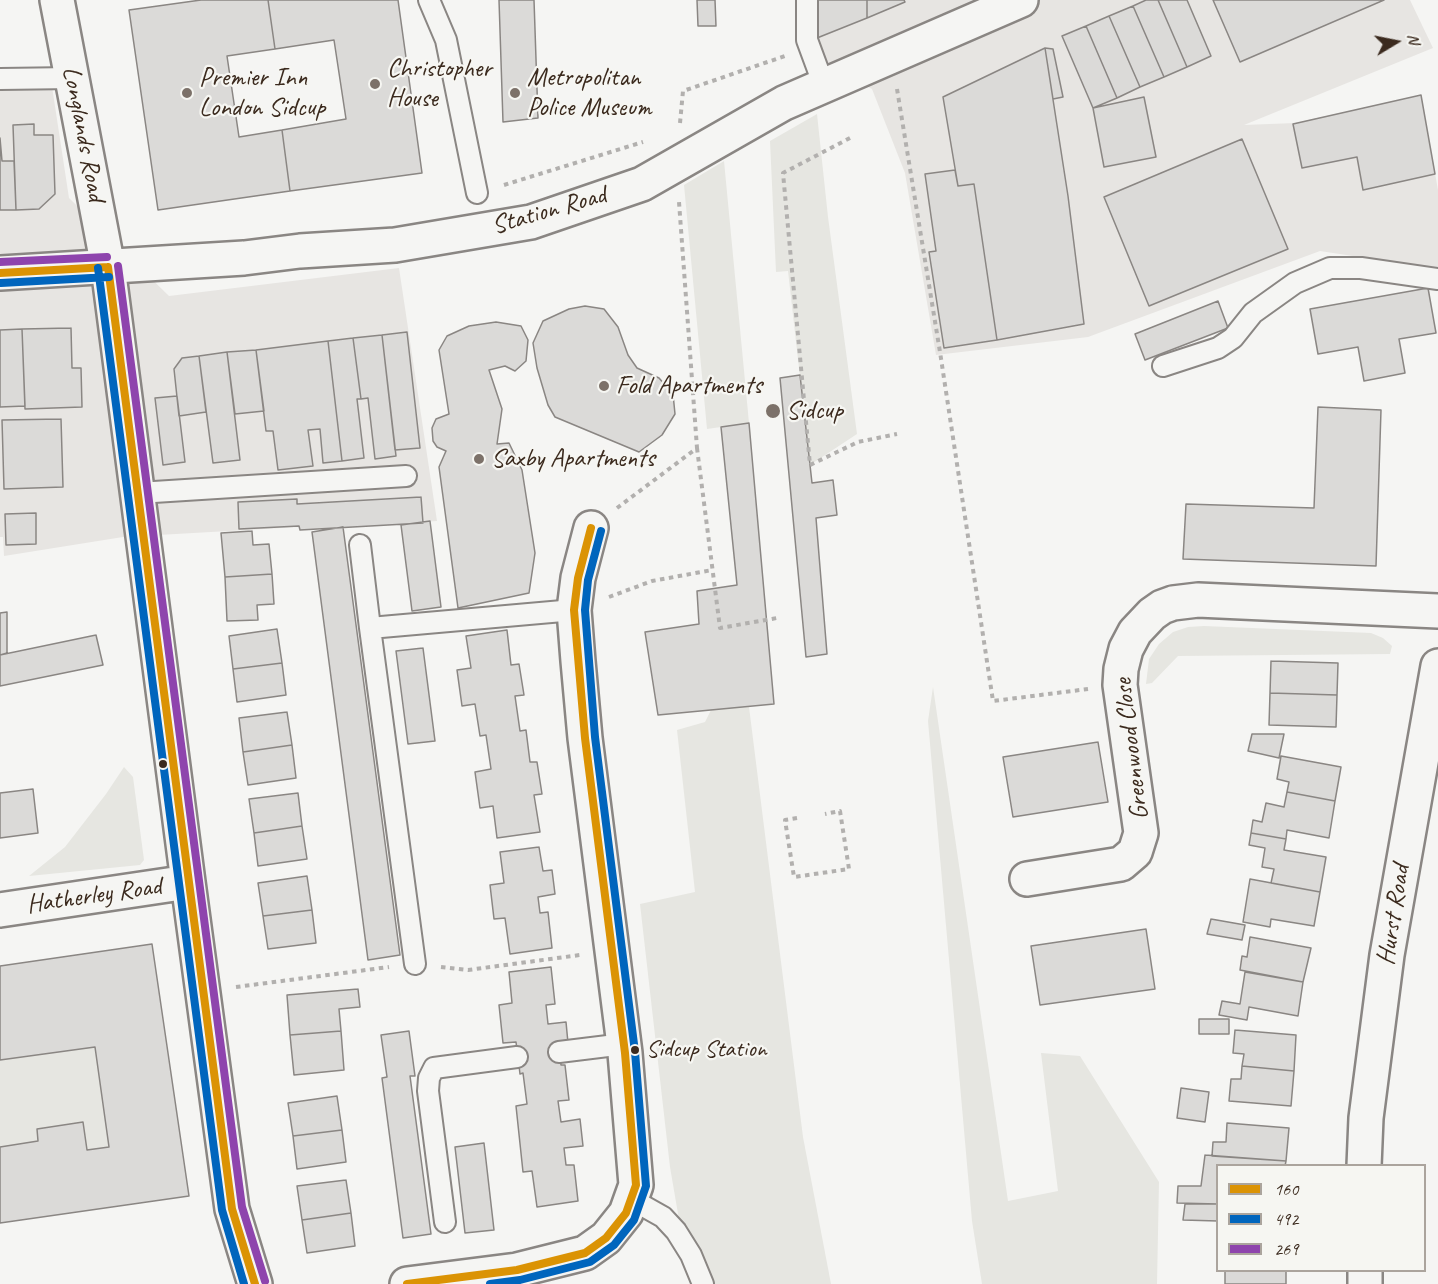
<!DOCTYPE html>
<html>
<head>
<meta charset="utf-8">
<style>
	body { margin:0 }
	#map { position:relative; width:1438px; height:1284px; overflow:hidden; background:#f5f5f3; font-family:Caveat,sans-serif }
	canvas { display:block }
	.legend { position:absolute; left:1216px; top:1164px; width:210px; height:108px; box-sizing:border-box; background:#f6f6f2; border:2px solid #aba49d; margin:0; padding:8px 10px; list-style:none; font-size:18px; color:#3b2a1e }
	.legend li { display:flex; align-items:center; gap:12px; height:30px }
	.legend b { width:30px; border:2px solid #aba49d }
	.north { position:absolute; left:1366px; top:12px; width:60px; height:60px; -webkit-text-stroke:4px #f6f6f2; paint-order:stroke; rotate:80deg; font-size:16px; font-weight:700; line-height:24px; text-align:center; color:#3b2a1e }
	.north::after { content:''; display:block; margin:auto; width:21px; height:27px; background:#3b2a1e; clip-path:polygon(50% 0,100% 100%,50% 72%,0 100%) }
</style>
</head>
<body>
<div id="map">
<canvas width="1438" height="1284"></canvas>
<ul class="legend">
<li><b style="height:8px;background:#db9304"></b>160</li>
<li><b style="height:8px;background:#0065bd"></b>492</li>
<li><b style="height:8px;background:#8e44ad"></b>269</li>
</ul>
<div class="north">N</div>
</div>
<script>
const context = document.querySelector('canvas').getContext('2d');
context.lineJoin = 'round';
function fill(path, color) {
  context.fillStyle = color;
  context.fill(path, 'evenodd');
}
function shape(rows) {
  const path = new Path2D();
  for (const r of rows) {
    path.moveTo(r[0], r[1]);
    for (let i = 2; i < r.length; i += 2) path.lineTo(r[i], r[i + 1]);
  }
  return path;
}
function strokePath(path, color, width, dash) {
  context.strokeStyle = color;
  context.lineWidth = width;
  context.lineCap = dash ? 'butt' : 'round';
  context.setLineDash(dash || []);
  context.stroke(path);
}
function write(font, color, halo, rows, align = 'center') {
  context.font = font + ' Caveat,sans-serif';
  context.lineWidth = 4.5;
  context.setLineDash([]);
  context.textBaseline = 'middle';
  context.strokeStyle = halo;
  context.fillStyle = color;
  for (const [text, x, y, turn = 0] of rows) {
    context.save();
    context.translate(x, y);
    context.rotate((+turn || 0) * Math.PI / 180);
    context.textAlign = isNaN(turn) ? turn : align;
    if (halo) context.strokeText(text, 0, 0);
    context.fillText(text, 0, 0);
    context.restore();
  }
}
const built = shape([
	[801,0,1410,0,1433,48,1244,125,1295,123,1421,95,1438,190,1438,269,1320,251,1088,337,936,355,905,173,872,89,801,49],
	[0,67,49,67,69,198,169,296,399,268,437,521,300,530,299,527,123,537,4,556,3,537,0,537]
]);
const green = shape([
	[817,114,828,217,857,434,810,465,788,271,776,272,770,141],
	[724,161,749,423,707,429,684,185],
	[1204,626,1371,633,1383,638,1392,646,1390,654,1178,656,1152,683,1146,684,1149,659,1159,644,1173,632,1188,627],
	[933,687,1008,1201,1058,1191,1041,1053,1080,1056,1159,1182,1157,1284,982,1284,972,1221,928,721],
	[749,707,803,1137,831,1284,690,1284,670,1167,640,904,695,892,677,730,705,722,712,708],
	[124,767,133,777,144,860,140,865,29,876,65,847,106,794],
	[95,1047,109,1147,87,1150,37,1129,38,1141,0,1147,0,1060]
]);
const building = shape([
	[201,0,268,0,275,49,227,56,239,137,282,130,290,191,158,210,129,10,201,0],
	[268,0,398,0,422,173,290,191,282,130,346,119,334,40,275,49,268,0],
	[499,0,534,0,538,118,503,122,499,0],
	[697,0,715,0,716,26,698,26,697,0],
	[816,0,867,0,867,18,817,38,816,0],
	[867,0,904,0,905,2,867,18,867,0],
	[1146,0,1158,0,1187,67,1164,77,1133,6,1146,0],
	[1158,0,1187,0,1211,56,1187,67,1158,0],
	[1213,0,1384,0,1240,62,1213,0],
	[1133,6,1164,77,1140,87,1109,16,1133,6],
	[1109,16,1140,87,1117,98,1086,26,1109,16],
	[1086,26,1117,98,1093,108,1062,36,1086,26],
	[1045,48,1068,196,1084,324,997,340,974,184,958,186,943,97,1045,48],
	[1045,48,1053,49,1063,97,1053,99,1045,48],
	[1421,95,1435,174,1363,190,1357,157,1302,168,1293,124,1421,95],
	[1144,97,1156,157,1104,167,1093,108,1144,97],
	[34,124,34,135,53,135,55,194,39,209,16,210,13,125,34,124],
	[0,138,2,161,14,161,16,210,0,210,0,138],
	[1242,139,1288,249,1149,306,1104,197,1242,139],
	[955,170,958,186,974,184,997,340,944,348,929,252,936,251,925,174,955,170],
	[1428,288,1436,333,1399,339,1405,373,1364,381,1358,347,1318,354,1310,309,1428,288],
	[1218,301,1228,328,1145,360,1135,334,1218,301],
	[585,306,604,309,618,327,628,355,637,368,659,378,673,394,675,414,662,435,639,452,555,417,548,405,537,368,533,343,543,321,569,309,585,306],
	[496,322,521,326,528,340,526,361,515,371,505,366,489,370,502,409,497,444,509,443,522,470,535,553,529,593,458,608,439,467,446,451,437,447,433,441,432,428,436,419,449,414,439,350,447,336,469,326,496,322],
	[71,328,72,368,81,368,82,407,25,409,22,329,71,328],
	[22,329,25,406,0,407,0,330,22,329],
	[407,332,420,448,395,450,382,335,407,332],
	[382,335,396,456,375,459,368,398,361,399,353,338,382,335],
	[353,338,361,399,357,399,364,458,342,461,328,341,353,338],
	[328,341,342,461,323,463,320,429,308,430,313,466,278,470,273,431,266,431,256,350,328,341],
	[256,350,264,411,235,414,227,352,256,350],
	[227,352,240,460,213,463,199,356,227,352],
	[199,356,206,412,179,416,174,369,182,358,199,356],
	[800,375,812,483,833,480,837,515,816,518,827,654,806,657,780,378,800,375],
	[177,396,185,462,163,465,155,398,177,396],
	[1318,407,1381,410,1376,566,1183,559,1186,504,1314,508,1318,407],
	[61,419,63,487,4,489,2,420,61,419],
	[749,423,774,704,658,715,645,632,699,624,697,591,737,585,721,427,749,423],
	[421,497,423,523,300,530,299,526,239,529,238,502,297,499,297,504,421,497],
	[36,513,36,544,6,545,5,514,36,513],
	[430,521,441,607,412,611,401,525,430,521],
	[343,527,400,955,368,960,312,532,343,527],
	[252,531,253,545,269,544,272,574,225,577,221,533,252,531],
	[272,574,274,604,257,605,258,620,227,621,225,577,272,574],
	[7,612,7,653,0,655,0,613,7,612],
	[277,629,282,663,233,669,229,636,277,629],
	[507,630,511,665,519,664,524,695,515,696,520,731,526,730,530,762,537,762,542,794,534,795,540,832,497,838,493,806,480,808,475,772,491,769,486,735,480,736,475,704,462,706,457,670,471,668,466,636,507,630],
	[96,635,103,665,0,686,0,655,96,635],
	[423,648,435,741,408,744,396,651,423,648],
	[1271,661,1338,663,1337,695,1270,693,1271,661],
	[282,663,286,695,237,702,233,669,282,663],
	[1270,693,1337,695,1336,727,1269,725,1270,693],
	[287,712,292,745,243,752,239,718,287,712],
	[1252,734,1284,734,1279,758,1248,751,1252,734],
	[1098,742,1108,802,1013,817,1003,757,1098,742],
	[292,745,296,778,248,785,243,752,292,745],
	[1281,756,1341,767,1335,801,1287,792,1289,782,1277,779,1281,756],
	[33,789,38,833,0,838,0,793,33,789],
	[1287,792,1335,801,1329,838,1287,830,1286,839,1251,833,1253,820,1262,822,1266,803,1284,807,1287,792],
	[298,793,302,826,254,833,249,799,298,793],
	[302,826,307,859,258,866,254,833,302,826],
	[1251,833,1286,839,1284,850,1326,857,1320,892,1271,883,1274,869,1262,867,1265,848,1249,845,1251,833],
	[539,847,543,871,552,870,555,894,538,897,540,913,548,912,552,948,510,954,505,918,494,919,490,885,504,883,500,852,539,847],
	[307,876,312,910,263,916,258,883,307,876],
	[1250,879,1320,892,1314,926,1271,919,1270,927,1243,922,1250,879],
	[312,910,316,943,268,949,263,916,312,910],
	[1211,919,1245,925,1242,940,1207,934,1211,919],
	[1146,929,1155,989,1040,1005,1031,946,1146,929],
	[1250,937,1311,948,1303,982,1240,970,1242,956,1247,957,1250,937],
	[152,944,189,1196,0,1223,0,1147,38,1141,37,1129,83,1122,87,1150,109,1147,95,1047,0,1060,0,966,152,944],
	[551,967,555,1004,546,1005,548,1024,566,1022,568,1043,558,1044,561,1065,565,1065,569,1100,558,1101,561,1122,580,1119,583,1146,564,1148,566,1165,574,1165,578,1201,537,1207,532,1171,523,1172,516,1106,527,1104,523,1073,520,1074,516,1042,503,1043,499,1005,512,1003,509,972,551,967],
	[1245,972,1303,982,1298,1016,1249,1007,1247,1020,1219,1015,1222,1001,1240,1004,1245,972],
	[358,989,360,1007,339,1009,341,1031,290,1035,287,995,358,989],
	[1199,1019,1229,1019,1229,1034,1199,1034,1199,1019],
	[1235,1030,1296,1035,1294,1071,1242,1066,1244,1054,1233,1053,1235,1030],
	[341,1031,344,1070,294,1075,290,1035,341,1031],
	[409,1031,415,1076,410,1076,431,1234,403,1238,382,1078,387,1077,381,1035,409,1031],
	[1242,1066,1294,1071,1291,1106,1229,1101,1231,1079,1241,1079,1242,1066],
	[1181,1088,1209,1092,1205,1122,1177,1118,1181,1088],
	[337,1096,342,1130,293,1136,288,1103,337,1096],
	[1227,1123,1289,1128,1286,1161,1212,1156,1213,1142,1226,1142,1227,1123],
	[342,1130,346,1162,297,1169,293,1136,342,1130],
	[484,1143,494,1230,465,1233,455,1147,484,1143],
	[1205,1155,1286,1161,1285,1166,1218,1166,1218,1204,1177,1203,1178,1186,1201,1186,1205,1155],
	[346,1180,351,1213,302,1220,297,1186,346,1180],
	[1185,1204,1218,1204,1218,1221,1183,1220,1185,1204],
	[351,1213,355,1246,307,1253,302,1220,351,1213],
	[1225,1270,1286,1270,1286,1284,1225,1284,1225,1270]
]);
const path = shape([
	[897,89,940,352,993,701,1088,689],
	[680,123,683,91,785,56],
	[850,138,783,173,810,465,858,442,897,434],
	[504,185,643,142],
	[697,448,720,628,777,618],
	[617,508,697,448,679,202],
	[609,597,652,581,712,570],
	[797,818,785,820,794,877,849,869,840,811,825,814],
	[441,967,468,970,580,955],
	[236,987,389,967]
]);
const service = shape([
	[429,0,446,40,477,193],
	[807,0,807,40,824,86],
	[0,79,73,78],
	[1163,366,1218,348,1233,338,1253,313,1295,283,1330,268,1361,268,1438,279],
	[138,493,406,476],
	[360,545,370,628],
	[415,964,370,628,574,610],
	[559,1052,624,1044],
	[631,1199,663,1217,676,1231,691,1255,703,1284],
	[445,1222,428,1091,429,1078,434,1068,517,1057]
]);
const minor = shape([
	[1027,879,1121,864,1135,852,1141,833,1120,685,1121,669,1126,649,1135,632,1152,614,1162,607,1173,603,1198,600,1438,611],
	[407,1284,517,1270,585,1253,606,1238,626,1213,636,1185,625,1053,585,738,578,661,574,610,578,578,591,528]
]);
const tertiary = shape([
	[57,0,108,267,188,882,232,1209,255,1284],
	[0,910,188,882]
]);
const primary = shape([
	[0,273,244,258,300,251,395,245,531,222,642,184,784,103,1021,0],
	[1364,1166,1366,1118,1387,955,1438,666],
	[1365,1270,1365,1284]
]);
const bus1 = shape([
	[108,267,232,1209,255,1284],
	[0,273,108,267],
	[407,1284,517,1270,585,1253,606,1238,626,1213,636,1185,625,1053,585,738,574,610,578,578,591,528]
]);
const bus2 = shape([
	[98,268,222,1210,244,1284],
	[1,283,109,277],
	[490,1284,520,1280,590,1262,614,1245,634,1220,646,1186,635,1052,595,737,585,610,588,580,601,531]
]);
const bus3 = shape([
	[0,262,107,257],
	[118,266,242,1207,265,1281]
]);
const markers = [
	[375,84,6,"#7c7169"],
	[187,93,6,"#7c7169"],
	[515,93,6,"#7c7169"],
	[604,386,6,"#7c7169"],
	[773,411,8,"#7c7169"],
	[479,459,6,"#7c7169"],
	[163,764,5,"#3b2a1e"],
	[635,1050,5,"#3b2a1e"]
];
const busNames = [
	["Sidcup Station",646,1050]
];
const poiNames = [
	["Christopher",387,69],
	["House",387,99],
	["Premier Inn",199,78],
	["London Sidcup",199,108],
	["Metropolitan",527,78],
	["Police Museum",527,108],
	["Fold Apartments",616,386],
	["Sidcup",786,411],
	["Saxby Apartments",491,459]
];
const streetNames = [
	["Longlands Road",83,134,79],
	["Station Road",549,211,-16],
	["Greenwood Close",1132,749,-97],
	["Hatherley Road",94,896,-8],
	["Hurst Road",1394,915,-81]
];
fill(built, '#e7e5e2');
fill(green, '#e6e6e1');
fill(building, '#dbdad8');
strokePath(building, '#8a8683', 1.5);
strokePath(service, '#8a8683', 24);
strokePath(minor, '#8a8683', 38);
strokePath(tertiary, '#8a8683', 38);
strokePath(primary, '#8a8683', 38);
strokePath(path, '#b2b0ae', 4, [4.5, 4.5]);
strokePath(service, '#f5f5f3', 20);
strokePath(minor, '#f5f5f3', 33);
strokePath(tertiary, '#f5f5f3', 33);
strokePath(primary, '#f5f5f3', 33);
strokePath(bus1, '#db9304', 8);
strokePath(bus2, '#0065bd', 8);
strokePath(bus3, '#8e44ad', 8);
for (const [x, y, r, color] of markers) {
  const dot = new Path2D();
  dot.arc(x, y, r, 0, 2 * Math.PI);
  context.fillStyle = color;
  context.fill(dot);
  strokePath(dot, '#f6f6f2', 2);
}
write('24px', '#3b2a1e', '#f6f6f2', busNames, 'left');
write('26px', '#3b2a1e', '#f6f6f2', poiNames, 'left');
write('26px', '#3b2a1e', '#f6f6f2', streetNames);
</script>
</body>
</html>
